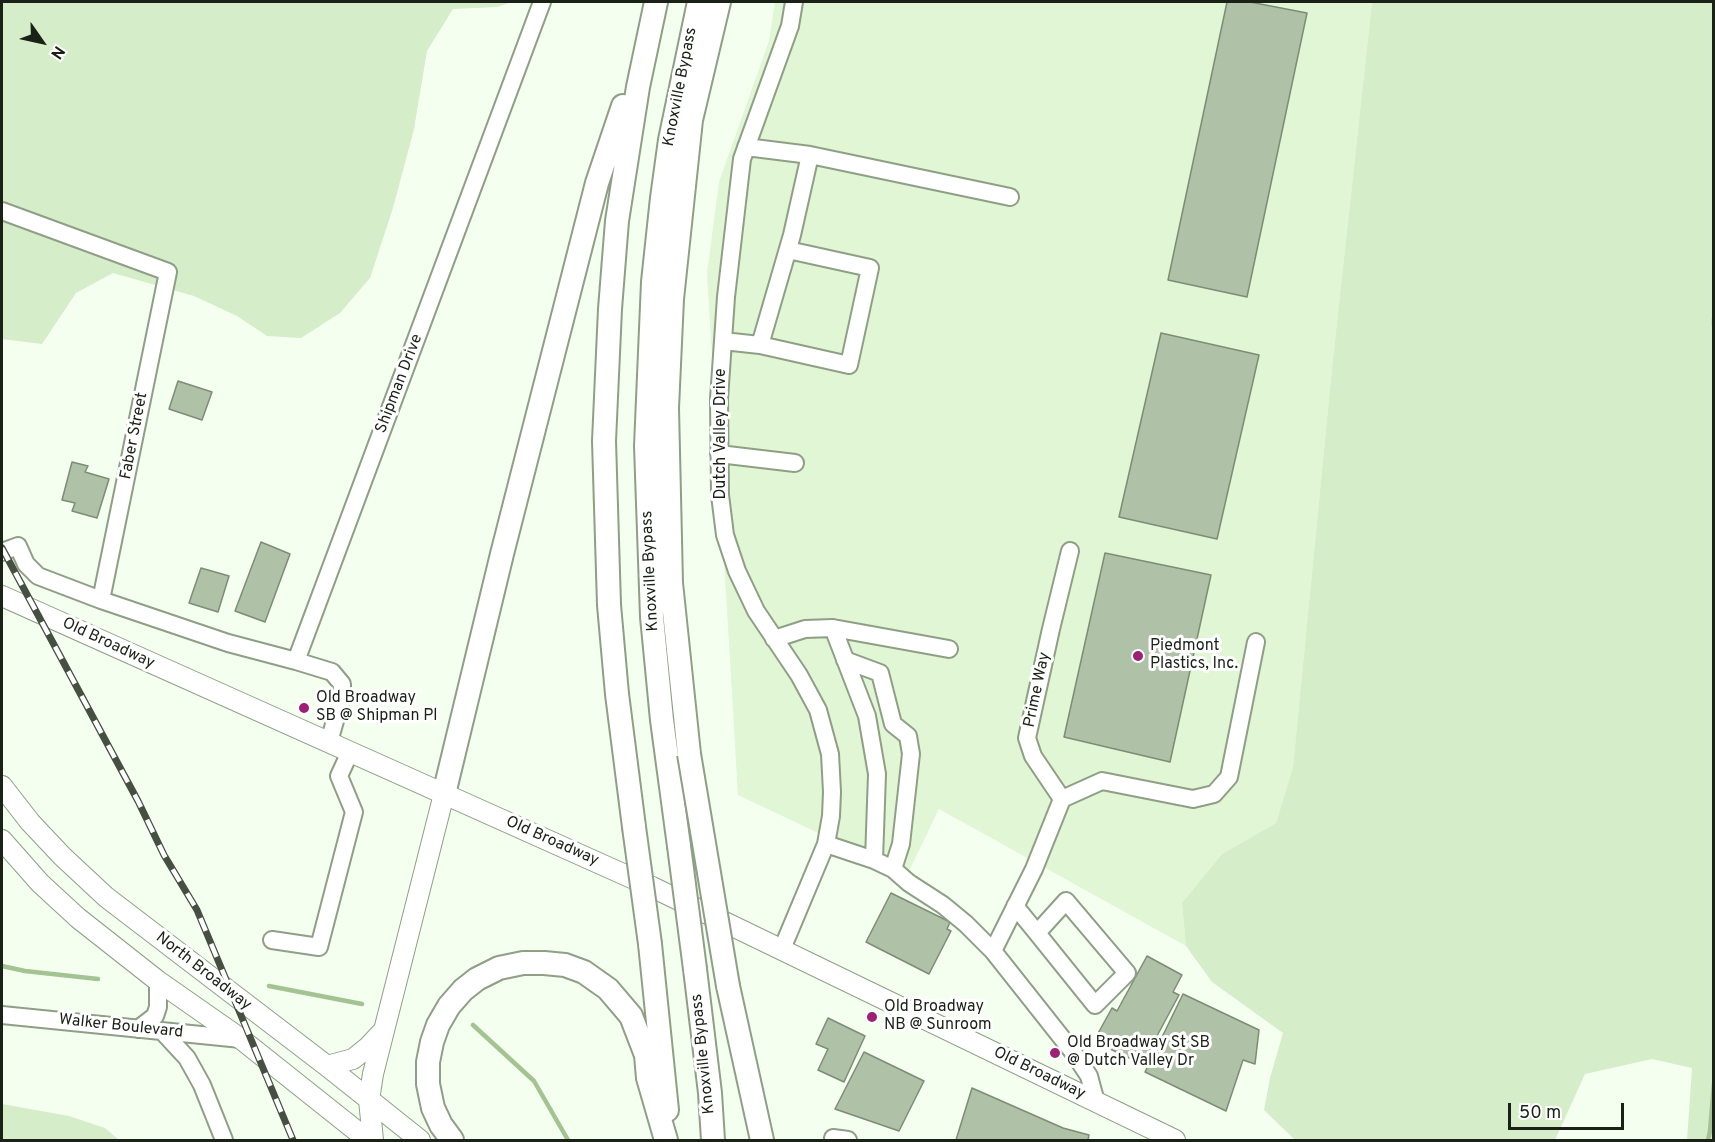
<!DOCTYPE html>
<html>
<head>
<meta charset="utf-8">
<style>
	body { margin:0 }
	#map { position:relative; width:1715px; height:1142px; overflow:hidden; background:#f4ffef; font-family:Overpass,sans-serif }
	canvas { display:block }
	.frame { position:absolute; inset:0; border:3px solid #1a2117; pointer-events:none }
	.north { position:absolute; left:12px; top:12px; width:60px; height:60px; -webkit-text-stroke:4px #fff; paint-order:stroke; rotate:124deg; font-size:16px; font-weight:700; line-height:24px; text-align:center; color:#1a2117 }
	.north::after { content:''; display:block; margin:auto; width:21px; height:27px; background:#1a2117; clip-path:polygon(50% 0,100% 100%,50% 72%,0 100%) }
	.scale { position:absolute; left:1508px; top:1103px; width:116px; height:27px; box-sizing:border-box; border:3px solid #1a2117; border-top:0; padding-left:8px; font-size:18px; line-height:21px; white-space:nowrap; color:#1a2117; -webkit-text-stroke:4px #fff; paint-order:stroke }
</style>
</head>
<body>
<div id="map">
<canvas width="1715" height="1142"></canvas>
<div class="frame"></div>
<div class="north">N</div>
<div class="scale">50 m</div>
</div>
<script>
const context = document.querySelector('canvas').getContext('2d');
context.lineJoin = 'round';
function fill(path, color) {
  context.fillStyle = color;
  context.fill(path, 'evenodd');
}
function shape(rows) {
  const path = new Path2D();
  for (const r of rows) {
    path.moveTo(r[0], r[1]);
    for (let i = 2; i < r.length; i += 2) path.lineTo(r[i], r[i + 1]);
  }
  return path;
}
function strokePath(path, color, width, dash) {
  context.strokeStyle = color;
  context.lineWidth = width;
  context.lineCap = dash ? 'butt' : 'round';
  context.setLineDash(dash || []);
  context.stroke(path);
}
function write(font, color, halo, rows, align = 'center') {
  context.font = font + ' Overpass,sans-serif';
  context.lineWidth = 6;
  context.setLineDash([]);
  context.textBaseline = 'middle';
  context.strokeStyle = halo;
  context.fillStyle = color;
  for (const [text, x, y, turn = 0] of rows) {
    context.save();
    context.translate(x, y);
    context.rotate((+turn || 0) * Math.PI / 180);
    context.textAlign = isNaN(turn) ? turn : align;
    if (halo) context.strokeText(text, 0, 0);
    context.fillText(text, 0, 0);
    context.restore();
  }
}
const built = shape([
	[775,2,1372,2,1332,368,1293,767,1276,823,1222,854,1182,903,1186,946,939,809,907,875,738,795,707,273,719,182,769,41]
]);
const green = shape([
	[2,2,512,2,497,7,453,9,427,51,414,129,393,208,370,278,340,313,301,338,267,336,237,316,194,296,113,273,76,293,42,344,2,339],
	[1372,2,1713,2,1713,1140,1687,1140,1692,1068,1652,1059,1585,1074,1555,1140,1295,1140,1264,1110,1270,1078,1283,1033,1212,982,1186,946,1182,903,1222,854,1276,823,1293,767,1332,368],
	[2,1104,69,1116,105,1128,119,1140,2,1140]
]);
const stream = shape([
	[1714,319,1714,326],
	[2,966,25,971,98,979],
	[269,986,362,1004],
	[473,1025,534,1081,568,1140],
	[1708,1140,1710,1131,1714,1084]
]);
const building = shape([
	[1227,2,1250,2,1307,13,1247,297,1168,280,1227,2],
	[1161,333,1259,355,1217,539,1119,517,1161,333],
	[178,381,212,392,202,420,169,409,178,381],
	[72,462,88,466,85,472,109,479,97,518,72,511,75,503,62,500,72,462],
	[261,542,290,554,265,622,235,611,261,542],
	[1105,553,1211,575,1170,762,1064,737,1105,553],
	[201,568,229,576,218,612,189,603,201,568],
	[891,893,950,922,947,929,951,931,929,974,866,942,891,893],
	[1147,956,1182,975,1173,992,1179,995,1143,1062,1134,1057,1129,1058,1102,1045,1101,1040,1096,1037,1112,1008,1117,1011,1147,956],
	[1183,994,1259,1030,1255,1064,1243,1060,1226,1111,1145,1072,1183,994],
	[828,1018,865,1036,844,1082,818,1070,828,1049,816,1044,828,1018],
	[864,1052,924,1081,899,1131,835,1109,864,1052],
	[972,1088,1063,1128,1089,1135,1088,1140,956,1140,972,1088]
]);
const minor = shape([
	[746,147,810,155],
	[2,211,168,272,101,600],
	[723,341,760,345,792,235,810,155,1010,197],
	[760,345,849,365,870,268,788,250],
	[719,454,795,463],
	[2,552,18,546,26,564,38,576,101,600,228,643,296,661],
	[833,628,949,649],
	[774,639,805,629,833,628,867,716,877,774,874,860],
	[845,660,880,673,893,724,908,736,911,754,901,844,893,869],
	[329,742,342,696,342,684,332,672,296,661,542,2],
	[1062,799,1102,781,1193,799,1214,794,1229,777,1256,642],
	[826,844,874,860,893,869,909,883,943,905,966,924,993,951,1073,1052,1089,1076,1096,1102],
	[1015,906,1037,933,1095,1005,1127,973,1066,901,1037,933],
	[272,940,319,947,354,812,339,776,350,752],
	[782,949,826,844,831,816,832,792,830,754,818,710,799,675,756,611,737,571,725,535,720,495,719,399,726,297,742,159,790,26,794,2],
	[993,951,1034,869,1062,799,1033,756,1027,738,1051,629,1070,551],
	[2,1015,241,1039],
	[138,1029,155,1016,158,1007,158,981],
	[162,1031,187,1058,202,1085,224,1140],
	[833,1138,848,1140]
]);
const major = shape([
	[2,596,652,887,1175,1140],
	[2,786,30,822,62,856,106,897,327,1066,420,1140],
	[2,840,40,883,78,918,158,981,241,1039,368,1140],
	[327,1066,353,1059,368,1047,384,1030],
	[373,1140,369,1100,373,1074,444,794]
]);
const highway = shape([
	[689,754,671,583,667,408,672,299,691,120,719,2],
	[444,794,502,554,597,183,623,106],
	[634,827,617,694,609,605,604,441,610,309,617,221,638,87,656,2],
	[679,846,662,720,652,617,646,446,653,282,662,198,670,140,699,2],
	[650,944,667,1110],
	[695,969,710,1093,713,1140],
	[728,986,762,1140],
	[452,1140,441,1125,433,1108,428,1084,428,1062,432,1042,438,1025,449,1006,463,990,477,979,499,968,523,963,544,963,565,965,584,972,608,989,631,1016,646,1055,648,1078,666,1140]
]);
const rail = shape([
	[2,548,138,801,164,855,197,910,293,1140]
]);
const highwayBridge = shape([
	[689,754,728,986],
	[634,827,650,944],
	[679,846,695,969]
]);
const markers = [
	[1138,656,6,"#9e1f73"],
	[304,708,6,"#9e1f73"],
	[872,1017,6,"#9e1f73"],
	[1055,1053,6,"#9e1f73"]
];
const streetNames = [
	["Knoxville Bypass",681,87,-79],
	["Shipman Drive",400,384,-69],
	["Dutch Valley Drive",722,434,-90],
	["Faber Street",135,436,-79],
	["Knoxville Bypass",651,571,-93],
	["Old Broadway",108,644,25],
	["Prime Way",1038,690,-78],
	["Old Broadway",552,842,24],
	["North Broadway",203,972,38],
	["Walker Boulevard",121,1027,6],
	["Knoxville Bypass",704,1054,-96],
	["Old Broadway",1039,1074,26]
];
const poiNames = [
	["Piedmont",1150,647],
	["Plastics, Inc.",1150,665],
	["Old Broadway",316,699],
	["SB @ Shipman Pl",316,717],
	["Old Broadway",884,1008],
	["NB @ Sunroom",884,1026],
	["Old Broadway St SB",1067,1044],
	["@ Dutch Valley Dr",1067,1062]
];
fill(built, '#e0f6d5');
fill(green, '#d5edc9');
strokePath(stream, '#a3c492', 4.5);
fill(building, '#afc1a7');
strokePath(building, '#7d8d75', 1.5);
strokePath(minor, '#8e9f86', 20);
strokePath(major, '#8e9f86', 22);
strokePath(highway, '#8e9f86', 26);
strokePath(minor, '#fff', 16);
strokePath(major, '#fff', 20);
strokePath(highway, '#fff', 22);
strokePath(rail, '#474f43', 7);
strokePath(rail, '#fff', 4.5, [14]);
strokePath(highwayBridge, '#8e9f86', 26, []);
strokePath(highwayBridge, '#fff', 22);
for (const [x, y, r, color] of markers) {
  const dot = new Path2D();
  dot.arc(x, y, r, 0, 2 * Math.PI);
  context.fillStyle = color;
  context.fill(dot);
  strokePath(dot, '#fff', 2);
}
write('16px', '#1a2117', '#fff', streetNames);
write('16px', '#1a2117', '#fff', poiNames, 'left');
</script>
</body>
</html>
